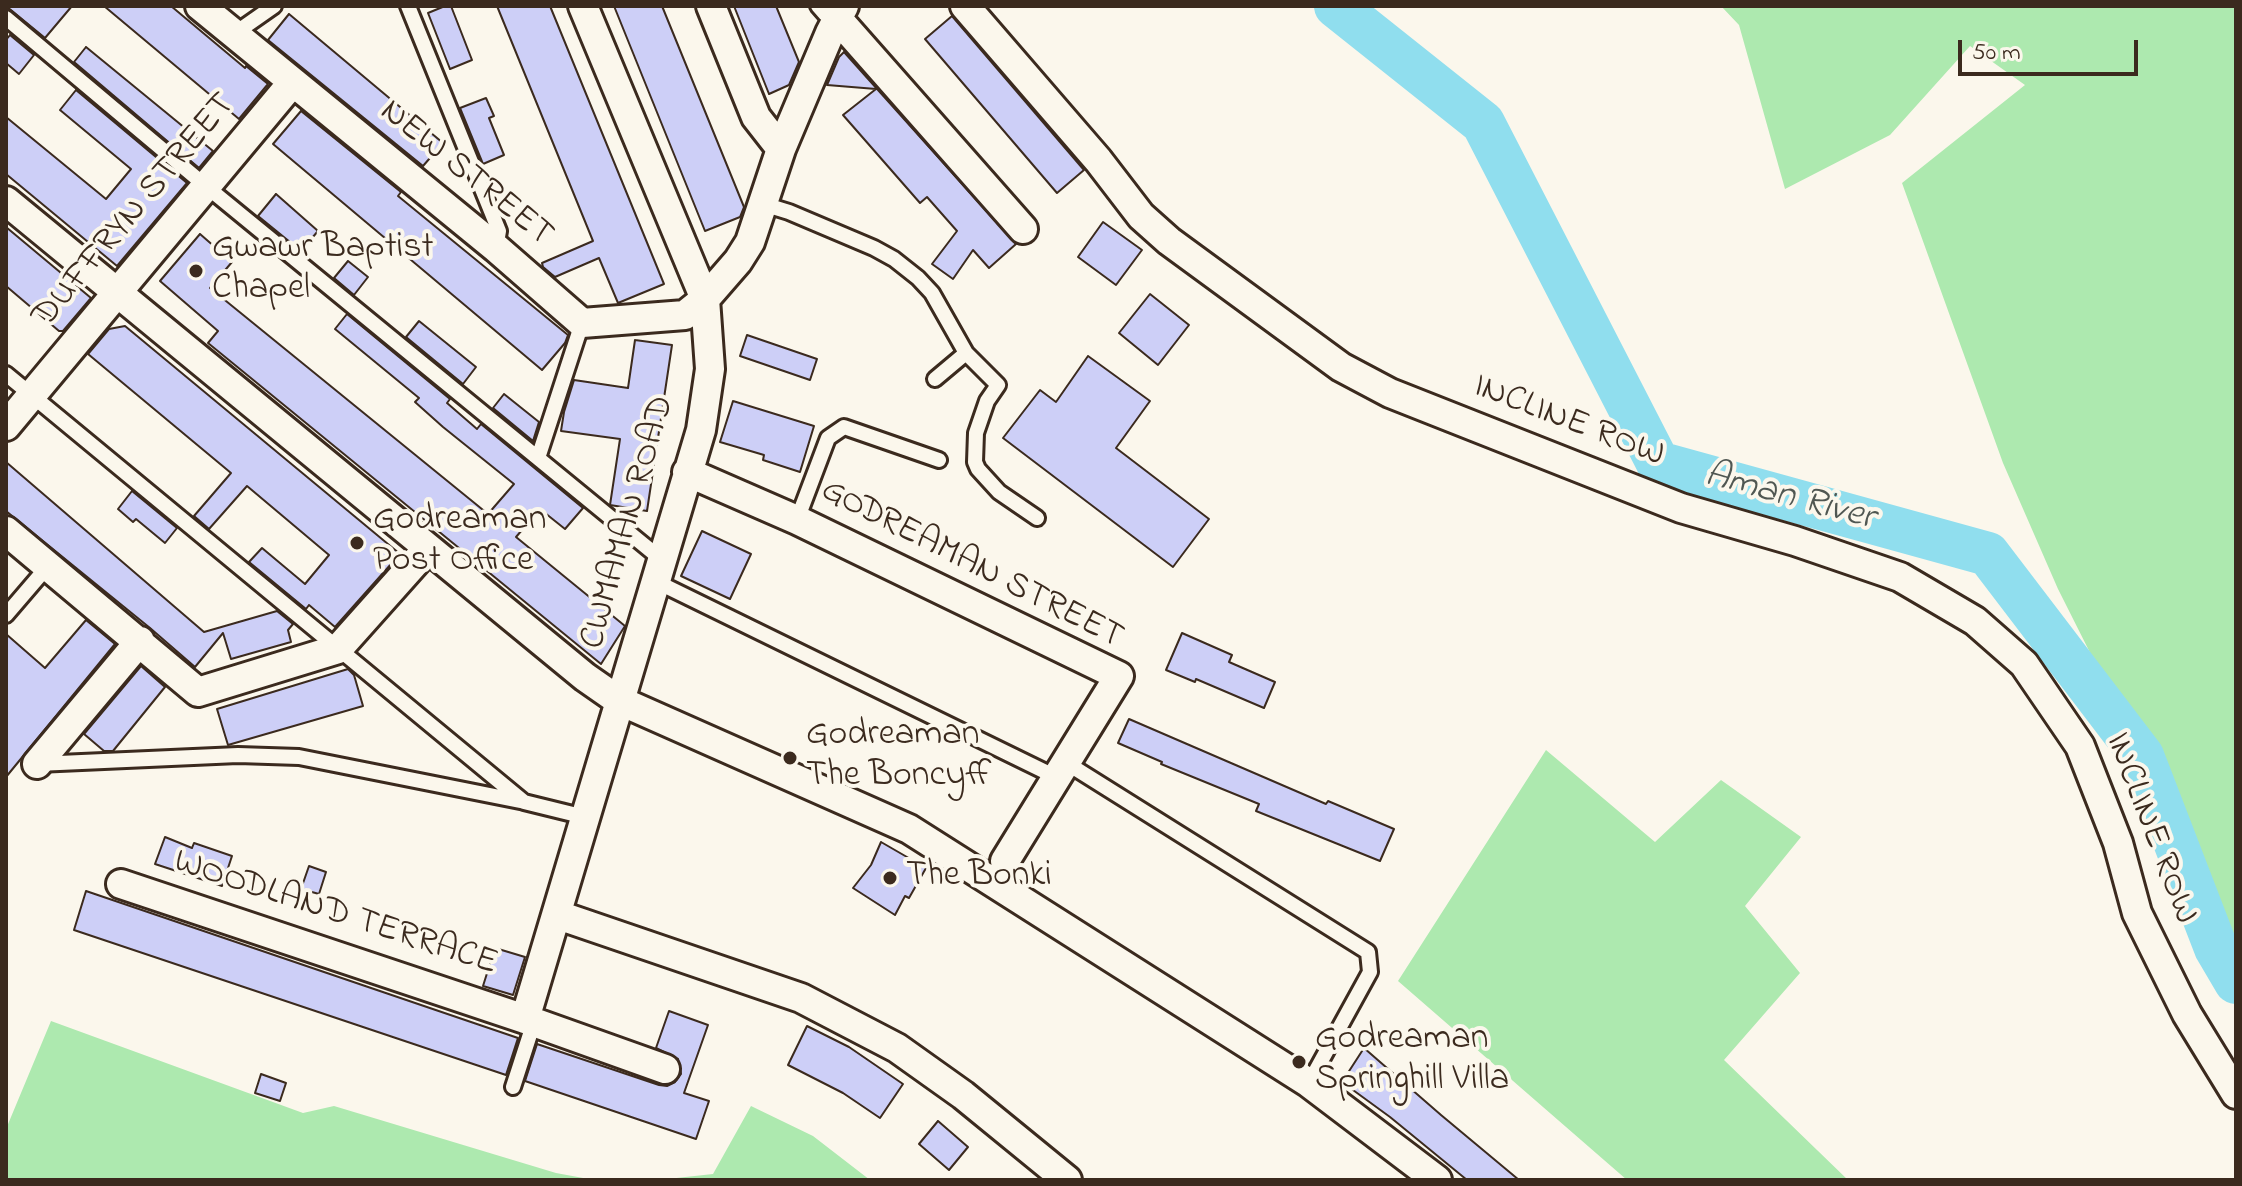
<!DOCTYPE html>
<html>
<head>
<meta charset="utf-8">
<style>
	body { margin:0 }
	#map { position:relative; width:2242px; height:1186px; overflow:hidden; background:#fbf7ec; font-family:"Indie Flower",sans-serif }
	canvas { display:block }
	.frame { position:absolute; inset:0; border:8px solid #3b2a1e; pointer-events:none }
	.scale { position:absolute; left:1958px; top:40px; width:180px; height:36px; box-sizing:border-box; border:4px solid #3b2a1e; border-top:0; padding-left:10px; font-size:24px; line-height:28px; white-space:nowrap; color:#3b2a1e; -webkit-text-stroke:6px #fbf7ec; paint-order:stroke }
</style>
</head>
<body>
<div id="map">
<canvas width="2242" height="1186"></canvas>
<div class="frame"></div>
<div class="scale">50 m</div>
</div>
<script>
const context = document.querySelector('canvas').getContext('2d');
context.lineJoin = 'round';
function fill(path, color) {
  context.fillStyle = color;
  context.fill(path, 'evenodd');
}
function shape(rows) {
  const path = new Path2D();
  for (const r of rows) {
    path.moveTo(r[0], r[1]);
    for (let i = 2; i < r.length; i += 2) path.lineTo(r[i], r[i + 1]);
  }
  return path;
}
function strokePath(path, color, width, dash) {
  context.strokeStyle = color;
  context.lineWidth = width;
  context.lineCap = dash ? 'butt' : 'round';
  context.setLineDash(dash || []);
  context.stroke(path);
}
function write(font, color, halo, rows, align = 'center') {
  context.font = font + ' "Indie Flower",sans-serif';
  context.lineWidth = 8;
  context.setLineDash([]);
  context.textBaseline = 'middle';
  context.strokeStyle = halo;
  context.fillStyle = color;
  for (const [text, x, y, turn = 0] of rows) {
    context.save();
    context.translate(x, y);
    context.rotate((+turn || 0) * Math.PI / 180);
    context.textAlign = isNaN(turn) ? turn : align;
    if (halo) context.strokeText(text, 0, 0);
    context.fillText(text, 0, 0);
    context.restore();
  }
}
const green = shape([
	[1721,6,2236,6,2236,982,2216,948,2142,756,2058,589,2003,463,1902,183,2025,85,1970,46,1890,135,1785,189,1739,25],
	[1546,750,1655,842,1721,780,1801,837,1745,906,1800,973,1724,1060,1848,1180,1627,1180,1398,981],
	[51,1021,303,1113,334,1106,556,1173,594,1180,6,1180,6,1129],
	[751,1106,813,1136,870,1180,658,1180,713,1174]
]);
const river = shape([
	[1336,6,1483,123,1658,463,1988,554,2142,756,2216,948,2236,982]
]);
const building = shape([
	[6,6,72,6,45,38,6,6],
	[104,6,171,6,245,68,246,66,268,84,239,119,104,6],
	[445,6,451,6,472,60,450,69,428,13,445,6],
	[497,6,550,6,664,284,618,303,599,258,555,277,543,267,542,263,593,241,497,6],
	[614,6,662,6,744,207,740,217,705,231,614,6],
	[734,6,776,6,799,62,789,85,769,94,734,6],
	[289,14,443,143,423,166,268,40,289,14],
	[952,16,1084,170,1057,193,925,39,952,16],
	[10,35,34,55,19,74,6,63,6,40,10,35],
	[86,47,213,151,199,168,74,62,86,47],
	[844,52,1016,244,989,268,973,250,953,279,932,264,957,231,927,197,920,203,843,115,876,89,827,85,839,57,844,52],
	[76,90,187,183,117,266,6,174,6,117,106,199,131,169,60,110,76,90],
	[486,98,494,116,489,118,504,155,483,164,460,108,486,98],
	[301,111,401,192,398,196,568,335,565,343,542,370,273,144,301,111],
	[276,194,318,231,301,251,258,216,276,194],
	[1103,222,1142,250,1116,285,1078,257,1103,222],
	[6,227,91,298,63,331,59,331,6,286,6,227],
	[200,234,232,262,210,288,488,514,514,484,443,427,415,402,419,398,335,329,347,314,450,399,447,403,477,429,481,424,583,508,565,529,540,509,516,537,625,626,601,664,208,343,218,331,160,281,200,234],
	[348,261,368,277,354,295,334,278,348,261],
	[1150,294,1189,325,1158,365,1119,333,1150,294],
	[419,321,476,367,463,384,406,337,419,321],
	[125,326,400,554,335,627,309,605,306,609,249,562,262,548,305,584,329,555,247,486,209,529,194,516,231,473,88,354,109,329,125,326],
	[747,335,817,359,810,380,740,356,747,335],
	[635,340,672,345,647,511,610,505,620,439,561,431,564,412,574,380,628,388,635,340],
	[1088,356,1150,401,1116,448,1209,519,1173,567,1003,438,1040,390,1056,402,1088,356],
	[504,394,539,422,533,441,493,408,504,394],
	[733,401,814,426,800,472,763,460,764,455,720,442,733,401],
	[6,462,204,632,277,611,293,624,288,630,291,642,231,659,223,633,195,667,150,628,6,511,6,462],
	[132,491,177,528,165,543,136,519,133,522,118,509,132,491],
	[702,531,751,554,730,599,681,576,702,531],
	[86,620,115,644,6,777,6,634,45,668,86,620],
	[1182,633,1232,655,1229,662,1275,682,1264,708,1196,679,1195,682,1166,670,1182,633],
	[141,666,165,687,113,751,104,751,84,734,141,666],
	[348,669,354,675,363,706,228,745,217,709,348,669],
	[1129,719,1326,804,1328,801,1394,829,1380,861,1256,811,1259,804,1161,764,1162,762,1118,743,1129,719],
	[165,837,192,848,194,843,232,856,222,886,155,864,165,837],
	[881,842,926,868,909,898,905,896,895,915,853,888,871,865,881,842],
	[309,866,326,872,319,894,301,889,309,866],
	[86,891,518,1038,506,1075,74,930,86,891],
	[495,948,525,957,513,995,483,986,495,948],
	[669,1011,708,1025,684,1093,709,1101,696,1139,525,1081,537,1044,659,1085,667,1086,675,1082,681,1074,678,1059,656,1048,669,1011],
	[807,1026,849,1047,903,1084,880,1118,843,1093,788,1065,807,1026],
	[1364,1048,1441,1115,1519,1180,1467,1180,1390,1117,1342,1082,1364,1048],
	[261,1074,286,1083,280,1101,255,1093,261,1074],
	[938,1121,968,1147,949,1170,919,1144,938,1121]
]);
const service = shape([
	[408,6,499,231,496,248],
	[818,6,825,14,837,18],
	[6,18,207,187,661,559],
	[234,34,274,6],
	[763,204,789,212,874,248,894,259,918,278,932,293,966,353,998,385,987,401,976,433,975,462,978,469,999,492,1037,518],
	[6,374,524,802,585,817],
	[935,379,966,353],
	[538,458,582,323],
	[797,520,828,438,844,427,939,460],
	[655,581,1056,777],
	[6,615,48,566],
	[1065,762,1368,952,1370,972,1309,1083],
	[37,764,238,755,299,757,520,801],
	[513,1087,534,1022]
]);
const minor = shape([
	[200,6,496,248,582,323,685,315,705,299,738,261,750,242,781,149,830,33,844,6],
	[711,6,756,117,781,149],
	[965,6,1098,160,1141,216,1169,241,1341,367,1390,393,1681,508,1795,541,1900,577,1975,621,2024,664,2080,746,2118,843,2137,913,2187,1014,2236,1094],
	[837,18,1023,229],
	[6,201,585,677,618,700,909,829,1309,1083,1437,1180],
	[6,426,292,83],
	[687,472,797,520,1119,676,1005,861],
	[6,531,198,692,338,649,428,548],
	[37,764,140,641],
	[121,884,525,1019,665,1069],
	[558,915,801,998,897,1048,963,1095,1067,1180],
	[525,1019,701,430,710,369,705,299,583,6]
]);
const markers = [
	[196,271,8,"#3b2a1e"],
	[357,543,8,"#3b2a1e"],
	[790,758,8,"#3b2a1e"],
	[890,878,8,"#3b2a1e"],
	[1299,1062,8,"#3b2a1e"]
];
const streetNames = [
	["NEW STREET",465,175,39],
	["DUFFRYN STREET",136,212,-50],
	["INCLINE ROW",1568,423,21],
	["CWMAMAN ROAD",630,523,-74],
	["GODREAMAN STREET",971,566,27],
	["INCLINE ROW",2149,829,69],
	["WOODLAND TERRACE",335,915,18]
];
const poiNames = [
	["Gwawr Baptist",212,250],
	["Chapel",212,291],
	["Godreaman",373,522],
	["Post Office",373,563],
	["Godreaman",806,737],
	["The Boncyff",806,778],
	["The Bonki",906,878],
	["Godreaman",1315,1041],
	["Springhill Villa",1315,1082]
];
const waterNames = [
	["Aman River",1789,499,15]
];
fill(green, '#ade9af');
strokePath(river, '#90deee', 44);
fill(building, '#cdcff7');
strokePath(building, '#3b2a1e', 2);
strokePath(service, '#3b2a1e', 20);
strokePath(minor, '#3b2a1e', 34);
strokePath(service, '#fbf7ec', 14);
strokePath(minor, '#fbf7ec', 28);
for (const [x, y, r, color] of markers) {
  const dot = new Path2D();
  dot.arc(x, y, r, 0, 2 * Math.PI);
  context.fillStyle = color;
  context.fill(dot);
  strokePath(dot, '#fbf7ec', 3);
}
write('36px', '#3b2a1e', '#fbf7ec', streetNames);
write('36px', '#3b2a1e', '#fbf7ec', poiNames, 'left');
write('italic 38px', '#505752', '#fbf7ec', waterNames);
</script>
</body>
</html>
